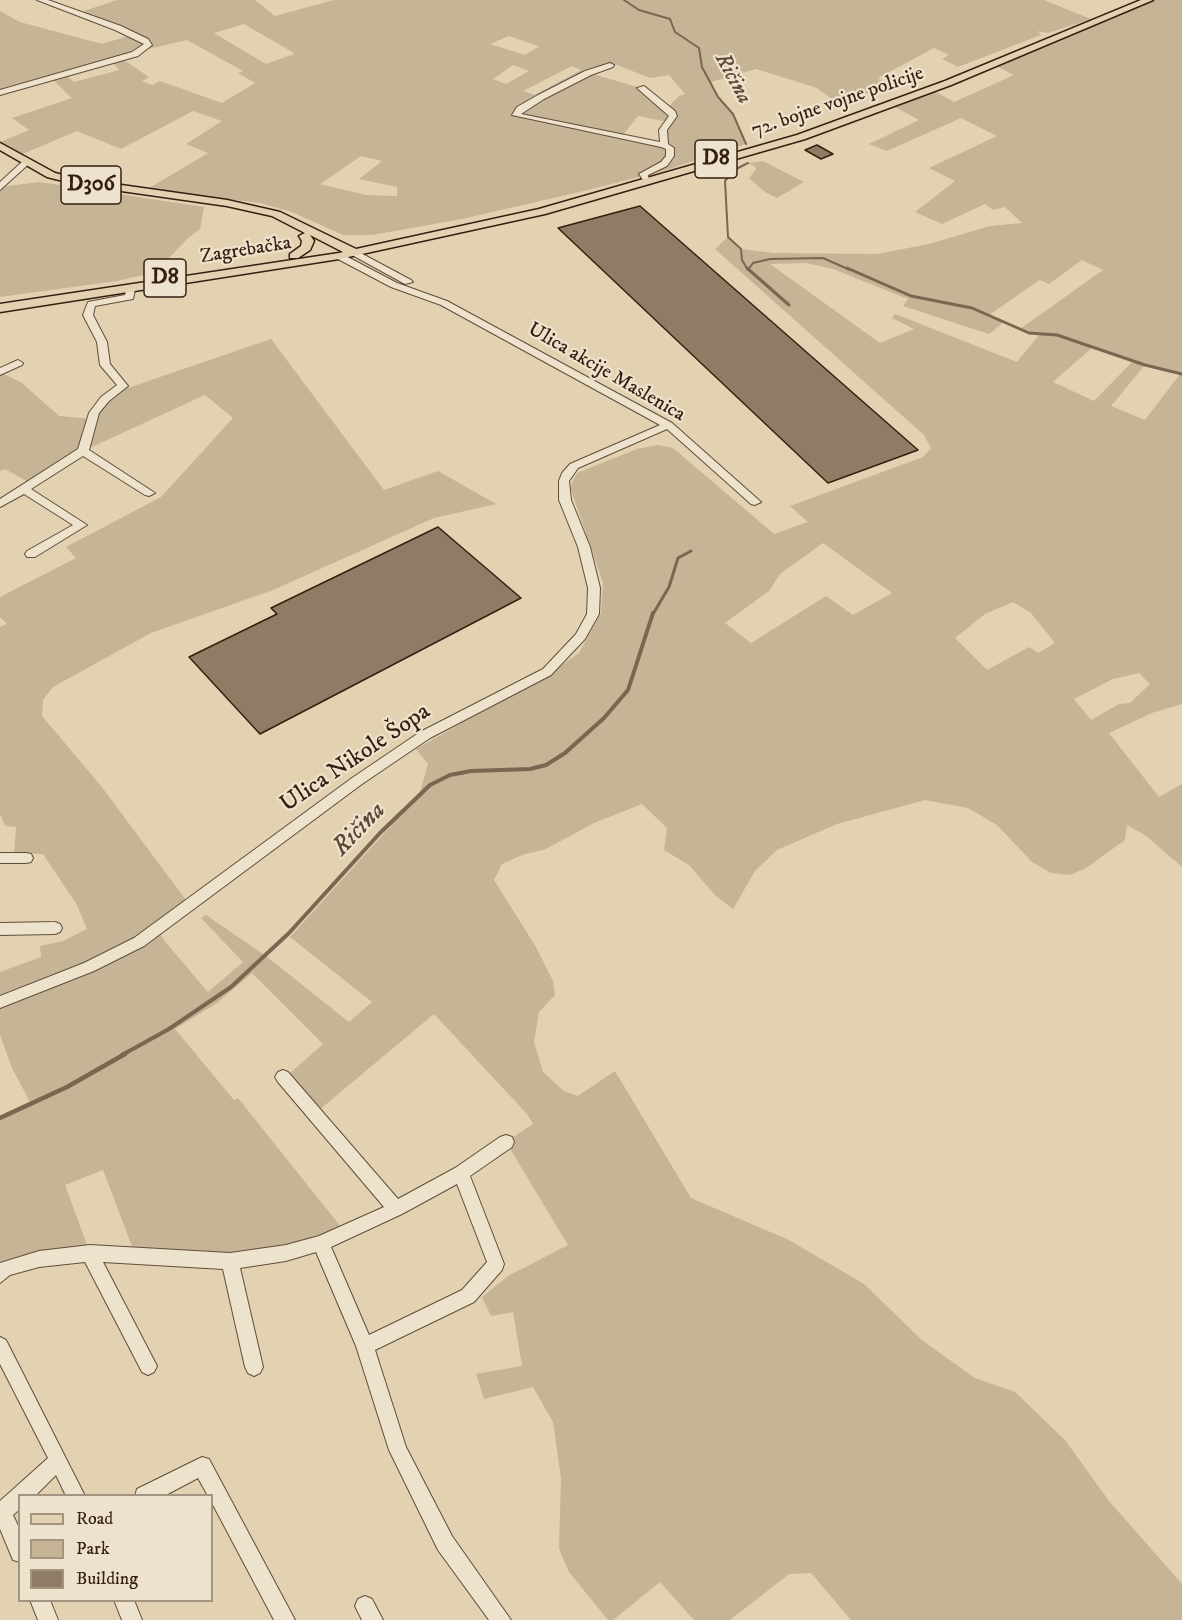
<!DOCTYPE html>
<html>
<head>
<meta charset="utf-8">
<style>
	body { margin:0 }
	#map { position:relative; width:1182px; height:1620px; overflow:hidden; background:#e3d2b1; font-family:"IM FELL DW Pica",serif }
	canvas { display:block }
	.legend { position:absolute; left:18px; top:1494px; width:195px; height:108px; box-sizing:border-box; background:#ede2cc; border:2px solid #a39482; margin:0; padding:8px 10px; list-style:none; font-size:18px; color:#351f12 }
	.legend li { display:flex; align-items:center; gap:12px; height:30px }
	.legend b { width:30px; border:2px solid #a39482 }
</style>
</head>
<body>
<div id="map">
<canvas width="1182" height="1620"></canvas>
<ul class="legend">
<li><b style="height:8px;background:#e3d2b1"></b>Road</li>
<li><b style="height:16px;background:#c5b496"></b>Park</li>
<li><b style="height:16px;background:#8f7c65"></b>Building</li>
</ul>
</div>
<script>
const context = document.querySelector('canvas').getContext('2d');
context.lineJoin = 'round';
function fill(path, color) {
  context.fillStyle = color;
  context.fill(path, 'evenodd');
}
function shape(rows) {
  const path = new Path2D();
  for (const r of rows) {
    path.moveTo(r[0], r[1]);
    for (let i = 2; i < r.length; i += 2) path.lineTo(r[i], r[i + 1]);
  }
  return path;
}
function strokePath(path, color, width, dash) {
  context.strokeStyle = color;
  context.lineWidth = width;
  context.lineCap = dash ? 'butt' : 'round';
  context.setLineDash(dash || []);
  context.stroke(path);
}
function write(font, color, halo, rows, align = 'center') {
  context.font = font + ' "IM FELL DW Pica",serif';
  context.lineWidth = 4.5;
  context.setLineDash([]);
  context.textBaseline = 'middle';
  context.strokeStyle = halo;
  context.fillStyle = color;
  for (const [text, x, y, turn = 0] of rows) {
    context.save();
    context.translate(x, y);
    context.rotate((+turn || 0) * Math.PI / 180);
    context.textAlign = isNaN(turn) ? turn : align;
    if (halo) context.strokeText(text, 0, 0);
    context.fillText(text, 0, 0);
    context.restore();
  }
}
const green = shape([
	[117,0,255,0,275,16,334,0,1044,0,1091,19,1048,33,1038,31,1041,35,958,67,942,59,949,55,934,48,878,78,889,85,839,104,817,88,756,69,711,82,718,97,733,114,746,144,663,171,584,191,462,219,372,235,343,235,292,212,260,203,146,190,208,153,186,144,222,121,193,111,121,149,77,131,18,156,0,146,0,142,29,130,12,118,72,98,50,77,3,92,0,90,0,11,20,22,102,44,131,35,78,13],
	[244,24,294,53,294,54,266,64,214,33],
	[509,36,538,46,538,47,525,55,490,44],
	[187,40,243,71,238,73,255,83,222,103,160,81,152,85,142,81,149,77,124,60,144,50],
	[111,60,119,70,74,82,65,74],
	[612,63,650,78,669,75,685,94,679,96,667,108,641,88,589,73],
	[513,65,529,71,506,84,493,79],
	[572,66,581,70,535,95,523,91],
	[638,116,668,122,663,144,622,136],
	[361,156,382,161,359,179,397,187,397,196,366,195,320,184],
	[1155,0,1182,0,1182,704,1152,713,1109,733,1159,797,1182,784,1182,867,1145,835,1127,825,1125,840,1086,868,1070,875,1051,873,1032,862,997,825,968,808,925,800,837,824,777,850,755,871,733,909,715,895,689,865,664,850,667,828,642,804,594,823,546,849,522,855,502,864,494,880,536,947,553,981,555,995,539,1012,534,1042,543,1072,564,1091,578,1096,615,1071,691,1198,789,1240,864,1284,923,1341,975,1378,1015,1392,1065,1440,1109,1501,1182,1584,1182,1620,851,1620,811,1573,789,1574,730,1620,694,1620,660,1582,613,1620,608,1620,569,1572,559,1549,561,1478,553,1422,533,1387,484,1399,476,1374,522,1366,513,1312,491,1316,482,1297,508,1276,568,1245,506,1142,533,1124,527,1114,434,1014,318,1111,290,1073,323,1044,252,973,217,1003,175,1029,234,1100,238,1098,345,1232,286,1253,135,1254,103,1170,65,1185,90,1253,0,1265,0,1118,31,1104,12,1068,0,1035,0,972,41,957,40,946,63,941,87,929,77,905,43,854,14,853,16,827,5,826,0,814,0,627,7,624,0,617,0,597,76,558,66,547,161,497,233,418,205,395,83,451,32,484,5,469,0,471,0,372,22,383,59,416,91,419,119,391,271,339,384,490,438,471,496,504,434,518,273,590,151,633,53,687,43,700,42,716,101,786,189,904,158,928,163,939,208,992,243,962,201,918,206,915,266,956,349,1022,372,1002,290,937,419,795,428,764,416,749,558,668,579,653,601,613,603,583,570,487,577,473,637,449,658,445,673,448,774,534,808,522,790,506,923,457,931,448,924,435,715,249,728,237,741,249,774,253,877,254,929,244,990,226,1022,223,1005,207,993,210,985,204,942,224,915,212,955,181,929,168,997,136,961,118,887,151,869,144,919,120,895,107,934,91,954,102,1014,75,996,66],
	[1082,260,1103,270,1020,329,1040,334,1017,362,895,314,892,318,914,329,880,343,770,264,806,263,833,269,908,299,903,306,989,334,1004,322,989,315,1040,280,1049,284],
	[1093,347,1133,361,1094,401,1053,382],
	[1145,365,1180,374,1145,420,1111,406],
	[823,543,892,593,853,615,826,596,751,643,725,623,769,591,780,574],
	[1013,602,1031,613,1055,643,1038,653,1029,647,987,670,955,638,985,614],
	[1139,673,1150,684,1130,703,1119,704,1091,720,1074,699,1113,679],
	[763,161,804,182,777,198,765,192,749,178,757,168,748,163],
	[39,182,204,207,200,229,187,239,168,259,169,269,117,281,0,297,0,187]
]);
const streamFar3 = shape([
	[624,0,639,10,670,19,675,32,699,48,702,67,718,97,733,114,746,144],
	[748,270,742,260,741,249,728,237,725,181,734,170,748,163],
	[748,270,753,263,770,259,823,258,850,270]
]);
const streamFar2 = shape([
	[747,268,789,305],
	[847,268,911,296,972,308,1029,333,1057,335,1145,365,1182,374],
	[653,614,669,587,678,558,691,551]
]);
const streamFar1 = shape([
	[122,1055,169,1029,231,987,289,933,380,833,430,785,450,775,471,771,530,769,546,765,565,753,604,718,628,690,653,613]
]);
const stream = shape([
	[0,1118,67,1087,125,1054]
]);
const building = shape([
	[817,145,833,154,821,159,805,150,817,145],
	[640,206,918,450,828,483,558,228,640,206],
	[438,527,521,598,260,734,189,657,277,614,271,608,438,527]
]);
const minor = shape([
	[37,0,48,0,121,26,148,39,152,45,138,56,0,95,0,90,132,52,144,44,115,30,37,0],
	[610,63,614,65,613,67,591,75,544,99,521,114,660,142,659,130,669,116,637,88,644,86,675,111,677,116,667,130,668,144,674,148,674,156,667,166,648,175,649,180,643,180,639,174,661,162,666,156,666,149,661,147,512,115,517,107,538,95,585,71,610,63],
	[24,160,31,162,0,190,0,182,24,160],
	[355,250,411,280,413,282,405,284,352,255,352,251,355,250],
	[336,254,342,254,397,283,447,301,672,423,761,502,755,505,751,504,667,429,578,468,569,481,571,500,590,547,600,588,599,614,585,639,551,675,430,738,362,784,144,946,94,971,0,1008,0,996,84,963,134,938,352,778,420,732,543,669,576,634,587,614,588,588,578,547,559,500,559,481,562,473,570,464,660,425,441,305,391,287,336,258,336,254],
	[127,287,135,289,133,299,95,306,93,315,107,342,110,364,128,386,109,401,99,413,89,450,155,493,149,496,145,495,83,456,31,489,87,525,35,557,27,557,25,554,27,551,73,525,24,494,0,507,0,499,78,449,89,413,101,397,117,385,100,365,97,342,83,315,88,302,125,295,127,287],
	[18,360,23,363,22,365,0,375,0,368,18,360],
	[0,853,26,853,31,854,33,858,31,862,26,863,0,863,0,853],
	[55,922,60,924,62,928,60,932,55,934,0,935,0,923,55,922],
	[283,1070,288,1072,398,1199,455,1168,500,1137,506,1135,512,1137,514,1142,512,1147,470,1176,504,1264,502,1270,474,1302,375,1350,406,1447,452,1536,511,1620,489,1620,438,1550,389,1450,356,1346,316,1252,286,1261,240,1268,263,1367,260,1373,254,1376,248,1373,245,1367,223,1269,103,1262,157,1366,154,1372,148,1375,142,1372,85,1262,39,1267,10,1275,0,1283,0,1263,39,1251,90,1245,230,1253,286,1245,319,1236,384,1207,278,1082,275,1077,278,1072,283,1070],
	[457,1184,487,1262,462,1290,369,1335,331,1247,402,1214,457,1184],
	[0,1337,6,1340,85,1496,66,1496,56,1475,35,1496,20,1496,20,1509,13,1515,20,1530,20,1562,13,1560,0,1529,0,1501,48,1458,0,1364,0,1337],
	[202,1457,209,1459,295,1620,274,1620,212,1503,212,1496,208,1496,198,1478,164,1496,135,1496,137,1489,202,1457],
	[365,1596,372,1599,383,1620,362,1620,355,1606,358,1599,365,1596],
	[30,1600,50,1600,58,1620,38,1620,30,1600],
	[114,1600,134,1600,142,1620,122,1620,114,1600]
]);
const major = shape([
	[1141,0,1153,0,951,85,805,139,545,214,339,259,0,312,0,304,339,253,343,252,310,235,314,241,310,250,298,258,290,258,290,254,301,246,302,241,299,236,305,233,272,216,227,206,79,185,47,177,0,150,0,143,55,173,79,179,227,200,280,212,356,249,539,209,797,135,945,81,1141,0]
]);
const farStreetnames = [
	["72. bojne vojne policije",838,103,-19],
	["Zagrebačka",246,251,-9],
	["Ulica akcije Maslenica",606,373,30]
];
const farWaternames = [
	["Ričina",732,79,62]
];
const shields = [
	[716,159,42],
	[91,185,60],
	[165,278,42]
];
const shieldNames = [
	["D8",716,159],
	["D306",91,185],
	["D8",165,278]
];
const streetNames = [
	["Ulica Nikole Šopa",356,759,-34]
];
const waterNames = [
	["Ričina",360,830,-46]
];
fill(green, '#c5b496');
strokePath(streamFar3, '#7a6651', 2);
strokePath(streamFar2, '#7a6651', 3);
strokePath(streamFar1, '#7a6651', 4);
strokePath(stream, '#7a6651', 4.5);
fill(building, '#8f7c65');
strokePath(building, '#351f12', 1.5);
strokePath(minor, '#604c3a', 2);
strokePath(major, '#351f12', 3);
fill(minor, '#ede2cc');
fill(major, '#e3d2b1');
write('20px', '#351f12', '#ede2cc', farStreetnames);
write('italic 22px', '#5d4837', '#ede2cc', farWaternames);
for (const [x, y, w] of shields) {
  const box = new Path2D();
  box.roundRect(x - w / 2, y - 19, w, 38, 4.5);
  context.fillStyle = '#ede2cc';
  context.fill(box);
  strokePath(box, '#351f12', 1.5);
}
write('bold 22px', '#351f12', null, shieldNames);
write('24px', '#351f12', '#ede2cc', streetNames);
write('italic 26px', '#5d4837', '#ede2cc', waterNames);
</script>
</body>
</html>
